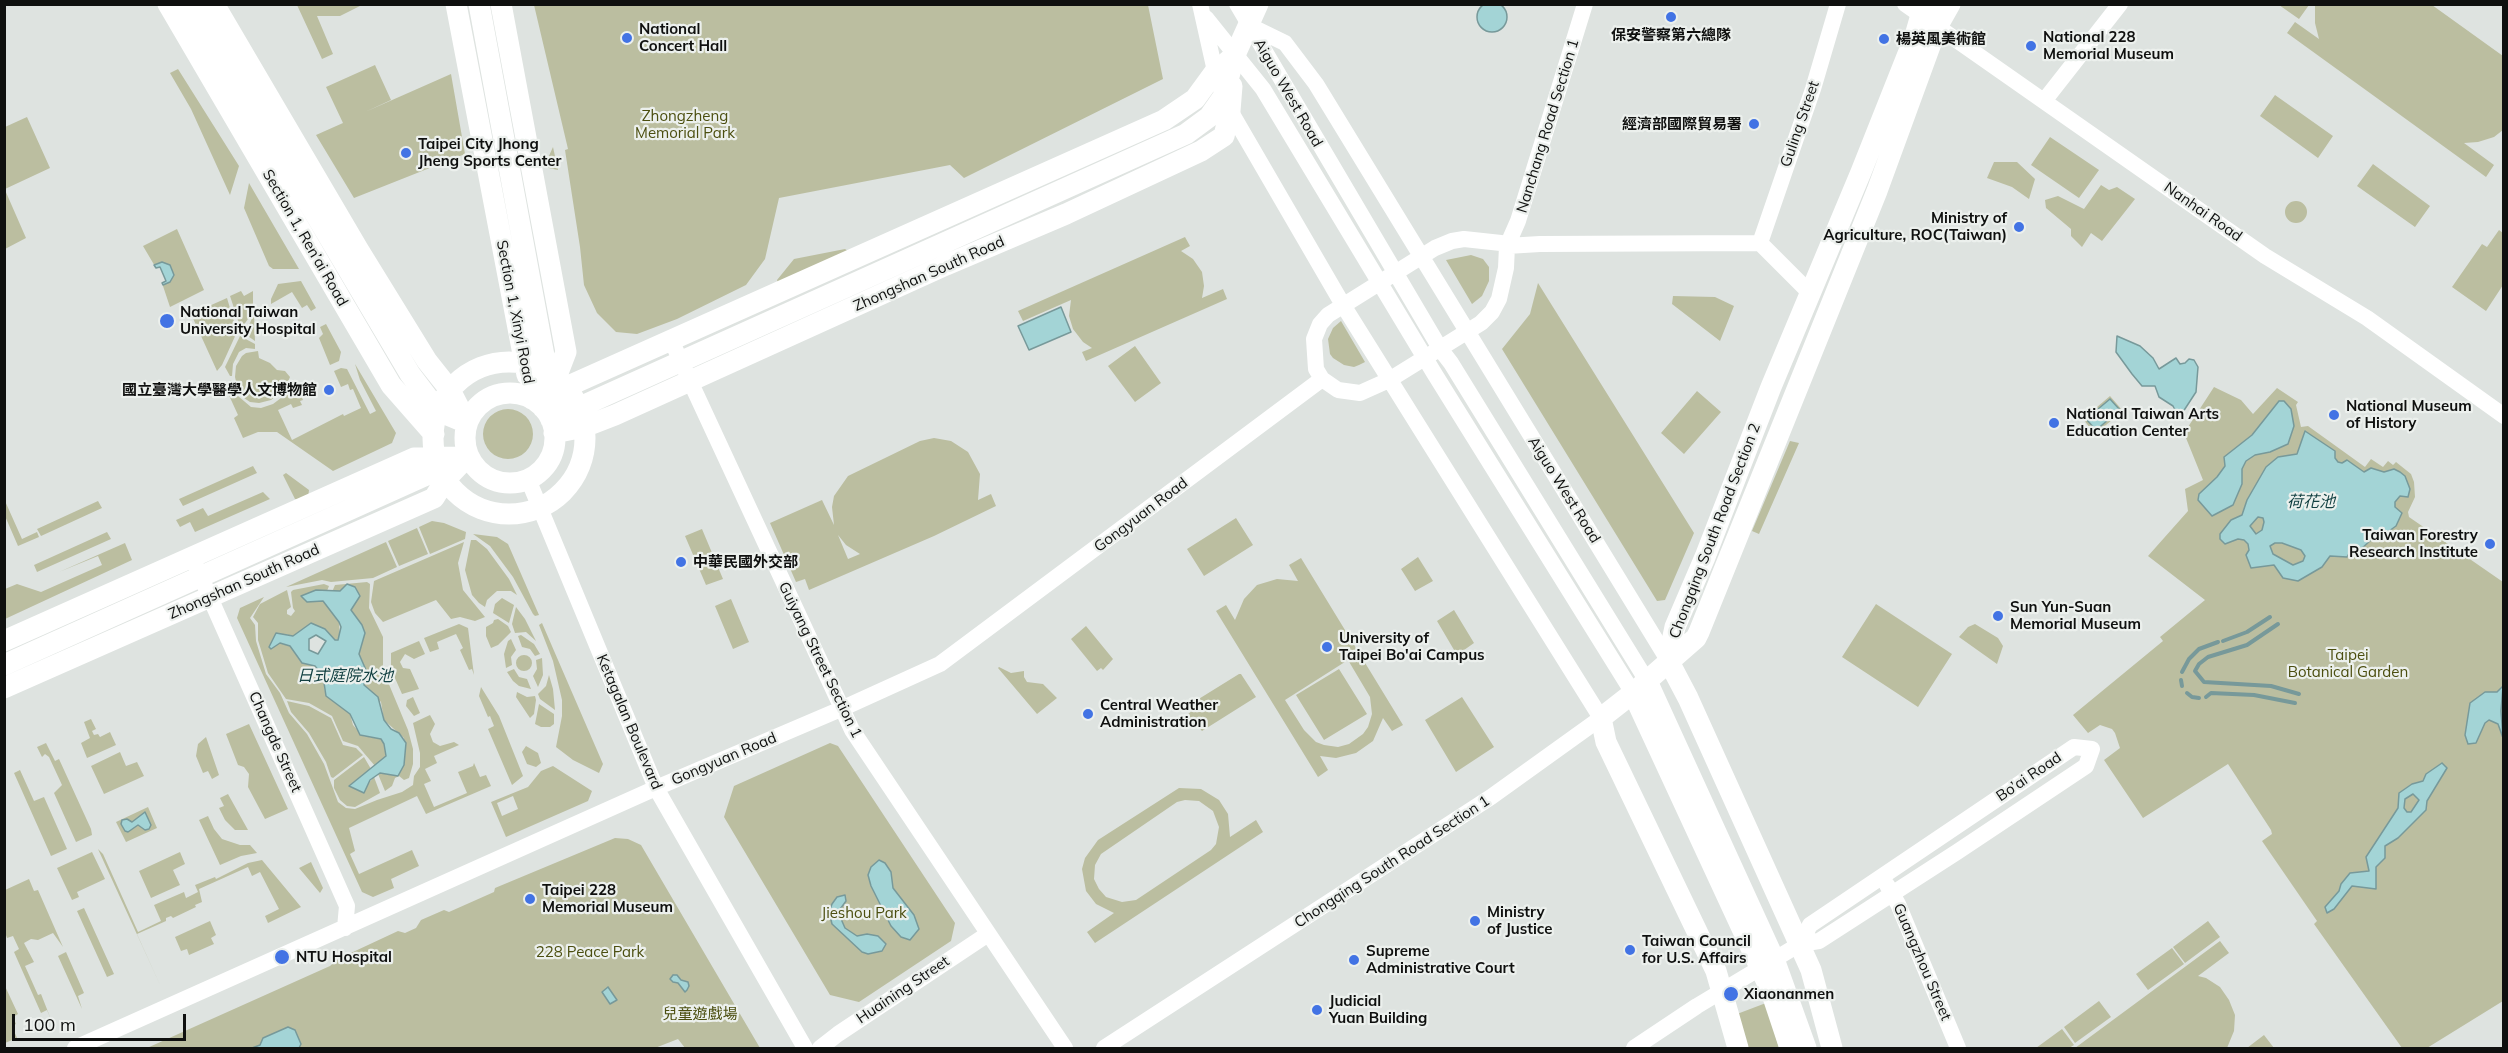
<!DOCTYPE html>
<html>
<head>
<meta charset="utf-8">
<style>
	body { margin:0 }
	#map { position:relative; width:2508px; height:1053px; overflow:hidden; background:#dee3e0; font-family:Mulish,sans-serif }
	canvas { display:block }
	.frame { position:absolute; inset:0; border:6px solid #0f100f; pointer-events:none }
	.scale { position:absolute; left:12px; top:1014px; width:174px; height:27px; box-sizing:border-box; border:3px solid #0f100f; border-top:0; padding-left:8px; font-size:18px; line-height:21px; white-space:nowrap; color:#0f100f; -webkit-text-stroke:4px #ecf0ed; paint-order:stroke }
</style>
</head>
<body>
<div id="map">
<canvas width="2508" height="1053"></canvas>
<div class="frame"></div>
<div class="scale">100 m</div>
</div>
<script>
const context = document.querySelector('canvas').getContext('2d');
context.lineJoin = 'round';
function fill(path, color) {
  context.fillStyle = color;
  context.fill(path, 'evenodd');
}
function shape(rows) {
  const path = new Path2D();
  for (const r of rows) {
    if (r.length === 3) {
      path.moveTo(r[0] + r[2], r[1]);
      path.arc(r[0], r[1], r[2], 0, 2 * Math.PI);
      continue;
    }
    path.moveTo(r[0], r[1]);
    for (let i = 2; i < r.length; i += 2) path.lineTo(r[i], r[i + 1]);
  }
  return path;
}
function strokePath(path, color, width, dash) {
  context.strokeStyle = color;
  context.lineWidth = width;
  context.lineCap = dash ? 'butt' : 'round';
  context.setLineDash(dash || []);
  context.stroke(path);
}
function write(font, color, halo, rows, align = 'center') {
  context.font = font + ' Mulish,"Noto Sans TC",sans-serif';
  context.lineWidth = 4.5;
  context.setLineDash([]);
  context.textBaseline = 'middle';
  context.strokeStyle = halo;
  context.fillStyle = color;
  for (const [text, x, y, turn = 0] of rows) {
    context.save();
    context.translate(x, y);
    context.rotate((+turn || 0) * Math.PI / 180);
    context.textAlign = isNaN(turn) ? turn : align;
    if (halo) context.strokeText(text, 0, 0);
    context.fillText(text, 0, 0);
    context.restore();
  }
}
const green = shape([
	[297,5,362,5,340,16,317,16,333,54,322,59],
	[534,5,1148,5,1163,79,964,178,950,165,779,198,765,259,746,285,677,319,637,334,616,332,597,313,584,285,580,247,565,150,568,149],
	[2279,5,2309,5,2299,19],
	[2315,5,2432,5,2503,56,2503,130,2494,137,2478,142,2464,143,2494,165,2486,177,2287,33,2295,22,2319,39,2315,23],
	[375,65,391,100,365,112,451,74,465,154,354,198,316,135,343,123,326,87],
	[178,69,239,166,230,195,191,109,170,73],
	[2275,95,2333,136,2318,158,2260,116],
	[27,117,50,168,5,189,5,127],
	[2050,137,2099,170,2079,198,2031,165],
	[553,147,558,170,544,167],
	[1994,162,2017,162,2035,179,2029,199,2012,187,1987,178],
	[2373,164,2430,206,2415,227,2357,186],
	[249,183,299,269,273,269,269,266,244,208],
	[2101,185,2109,190,2117,187,2135,199,2102,241,2091,233,2082,247,2071,236,2071,229,2046,208,2045,200,2058,196,2084,209],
	[5,190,26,238,5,249,4,249],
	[2296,212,11],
	[177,229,204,290,170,307,162,283,166,281,160,267,156,268,143,246],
	[2499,230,2503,233,2503,285,2486,311,2452,287,2482,244,2487,247],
	[1185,237,1190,246,1181,251,1193,259,1202,272,1204,286,1202,298,1223,289,1227,299,1086,361,1082,352,1092,348,1083,342,1073,329,1069,316,1071,300,1023,321,1018,311],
	[845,249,848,251,778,283,777,280,794,259],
	[1471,255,1483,259,1489,267,1489,281,1482,296,1472,304,1446,260],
	[301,281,316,308,311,311,307,305,302,308,292,292,271,304,271,299,278,284],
	[1538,283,1694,533,1665,600,1657,601,1502,349,1530,314],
	[241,291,244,296,253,291,253,303,250,316,241,329,230,296],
	[1673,296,1715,297,1734,306,1720,341,1672,304],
	[227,298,237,332,222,365,217,371,191,314],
	[254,313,255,341,242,332,250,323],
	[1341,321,1365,362,1359,365,1354,367,1344,365,1333,358,1330,354,1328,339,1333,328],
	[326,324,341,352,339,361,330,365,319,338,323,334,320,327],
	[240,336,255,344,255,349,246,348,239,352,233,364,232,376,230,376,225,367],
	[1135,346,1161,383,1135,402,1108,366],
	[258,351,259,358,270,363,277,370,285,371,290,377,285,389,271,400,259,403,250,402,244,398,238,390,235,377,236,366,242,356,246,353],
	[355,364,396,433,392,443,333,471,277,432,258,432,243,438,234,418,238,415,227,391,231,380,238,396,251,407,261,408,273,404,297,386,303,400,300,401,302,405,293,408,291,404,278,410,292,440,343,414,344,416,361,408,353,389,350,390,348,384,341,387,334,371,341,368,347,369,370,414,376,411,360,380],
	[2214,387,2241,400,2253,414,2277,388,2298,402,2296,405,2301,427,2308,426,2365,467,2371,459,2383,467,2388,461,2393,465,2396,462,2411,474,2414,482,2415,497,2408,512,2409,517,2503,582,2503,1001,2427,1048,2402,1048,2314,924,2317,921,2262,841,2272,834,2271,830,2228,764,2143,818,2104,760,2120,748,2115,733,2112,729,2100,725,2088,733,2073,715,2163,641,2160,637,2205,600,2148,556,2188,511,2185,489,2203,480,2186,438,2188,427],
	[1697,391,1721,412,1684,454,1661,433],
	[2110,396,2123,411,2095,434,2083,419],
	[508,434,25],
	[934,438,951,441,968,452,980,474,978,500,991,494,996,506,934,536,809,590,805,579,796,582,770,523,822,500,834,525,832,507,834,496,848,476,920,441],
	[838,535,846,545,860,554,848,559],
	[1790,441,1799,443,1759,534,1752,531],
	[253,466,257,473,183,506,179,499],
	[286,473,309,490,308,498,301,500,295,499,283,475],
	[263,492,270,499,195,532,190,522,180,527,176,520,203,508,208,516],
	[5,501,22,539,37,532,39,537,18,546,5,516],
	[98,501,102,508,41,536,37,529],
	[1236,518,1253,545,1204,576,1187,549],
	[432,521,444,523,466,532,465,539,430,554,419,527],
	[417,528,428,554,399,566,388,541],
	[702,529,723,579,706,585,685,536],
	[107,532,111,539,37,572,34,565],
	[473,534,497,537,508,544,539,615,535,616,533,614,513,577,490,546],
	[471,540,476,540,487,549,509,579,517,595,511,591,497,591,487,600,485,607,479,603,472,595,465,570],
	[386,542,397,567,373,578,331,582,322,580,286,587],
	[464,542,458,563,463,590,485,617,475,621,460,617,451,619,436,600,383,622,375,613,371,602,374,581],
	[125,543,132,560,5,619,5,589,17,584,41,592,102,565,98,556,59,572],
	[1418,557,1433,581,1415,591,1401,569],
	[1301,558,1403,725,1392,731,1383,718,1373,741,1356,753,1336,758,1320,756,1328,770,1318,777,1216,611,1226,605,1235,620,1244,599,1257,585,1277,579,1298,581,1289,565],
	[1348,660,1370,697,1372,714,1368,727,1363,734,1349,744,1338,747,1324,745,1316,742,1304,730,1285,700],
	[367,582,370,584,369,608,383,637,383,670,408,730,413,749,413,764,409,778,404,780,399,776,395,778,392,786,385,791,378,774,380,773,390,775,404,765,404,738,384,720,381,702,364,685,366,670,359,654,362,625,351,610,360,596,340,591,332,592,335,585],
	[324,584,329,586,327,591,316,590,307,602,323,601,339,622,340,638,335,640,325,629,293,636,284,634,271,649,279,643,290,646,300,661,315,666,323,676,325,692,350,714,353,725,363,736,381,739,386,747,386,756,375,766,358,746,343,741,332,716,309,703,286,699,268,673,258,640,258,623,253,617,260,604,287,590,291,607,287,610,287,614,291,616,295,611,293,608,291,592,293,590],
	[264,597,250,618,255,625,256,641,266,674,280,693,289,713,307,734,324,764,338,802,346,808,355,809,377,800,402,792,413,785,414,776,420,767,420,753,413,723,430,715,435,724,430,734,433,742,440,746,454,742,459,745,434,756,437,763,425,769,431,781,424,784,434,807,467,793,458,772,473,766,474,763,480,777,486,775,491,786,426,814,417,796,349,828,355,851,350,854,359,874,412,850,419,866,391,879,394,888,373,897,362,892,237,618,240,608],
	[502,598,514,605,509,623,493,613,495,604],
	[731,599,749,642,733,649,715,606],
	[1876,604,1952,654,1918,707,1842,657],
	[516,607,525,619,536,641,526,632,515,633,512,624],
	[1454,610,1474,643,1457,655,1437,621],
	[498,619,508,626,511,632,498,645,491,648,486,636,486,627,493,623,494,620],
	[542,623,603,764,599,773,573,760,556,747,562,716,562,700,553,661,539,625],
	[459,624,468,628,474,675,472,669,469,670,460,650,463,648,456,634,437,642,439,649,430,652,424,638],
	[1975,624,1998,638,2003,646,1997,664,1959,637,1968,627],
	[1086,626,1113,659,1103,670,1101,668,1097,671,1071,639],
	[521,635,534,644,540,654,535,656,530,649,522,647,518,636],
	[511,639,516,650,511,657,512,665,506,668,504,654,508,641],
	[419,641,425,654,414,659,405,654,400,662,403,668,410,669,419,689,402,694,391,669,391,653],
	[524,663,8],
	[542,658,543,675,538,687,533,676,537,669,536,660],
	[999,667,1011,673,1024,671,1024,677,1027,682,1043,684,1057,698,1037,714,998,668],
	[514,669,519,677,527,679,531,689,519,686,513,681,507,672],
	[1339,669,1367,714,1324,740,1296,695],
	[1239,674,1241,674,1256,697,1202,731,1187,715,1193,710,1189,705],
	[549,675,553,689,555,710,540,699,538,694,546,686],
	[481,687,499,716,523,776,512,785,488,729,494,726,490,716,488,717,479,696],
	[517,692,527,697,535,696,536,700,534,714,530,718,516,697],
	[413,697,420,713,414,716,406,706,407,700],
	[1462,697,1494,747,1456,772,1425,720],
	[287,701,309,706,331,718,343,745,356,748,363,755,333,778,331,777,326,762,309,733,291,712],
	[539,704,554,714,554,724,550,727,541,727,535,724],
	[91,719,96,729,92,731,94,735,98,734,100,737,110,732,116,745,87,758,81,743,90,738,84,722],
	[249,724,288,809,265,819,248,787,249,774,244,767,238,765,226,734],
	[206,737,219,775,212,779,208,771,203,773,196,756,198,744],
	[46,743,55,761,59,759,91,829,92,835,76,842,54,793,62,785,49,757,45,754,42,757,37,747],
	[830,743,838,746,955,923,951,941,859,1002,830,995,724,817,734,786],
	[526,746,538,753,541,763,536,767,527,764,522,752],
	[120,752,126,766,137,762,144,776,104,794,91,766],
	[364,757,371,769,349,786,367,785,374,777,380,793,355,807,347,806,340,800,334,788,334,780],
	[553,766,592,791,588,801,506,837,491,802,528,787,541,771],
	[513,796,518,809,502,816,497,803],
	[20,770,34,801,44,797,67,849,51,856,14,773],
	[1179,788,1201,789,1219,800,1228,814,1230,837,1256,820,1263,832,1095,943,1087,932,1114,913,1096,904,1086,891,1082,869,1085,858,1098,840],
	[1185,800,1199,801,1213,811,1219,827,1216,844,1211,850,1136,900,1122,902,1106,897,1099,889,1094,879,1095,865,1101,854,1177,802],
	[228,794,248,830,235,830,225,820,219,808,224,806,220,798],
	[148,807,157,828,126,842,116,822],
	[145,815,147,819,144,828,138,825,125,831,123,827],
	[208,816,214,829,222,839,240,845,250,845,257,853,241,856,220,865,199,820],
	[615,838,628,839,641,845,760,1048,685,1048,678,1039,655,1048,147,1048,330,966,338,959,398,931,405,933,416,928,421,920,444,910,449,912,494,892,495,888],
	[98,849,103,854,138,932,161,921,154,905,184,892,186,898,198,892,195,885,215,877,216,879,248,863,262,860,301,907,268,923,265,916,279,909,260,872,252,876,248,867,199,889,202,902,195,905,196,907,173,918,171,916,166,918,166,921,137,934,161,987],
	[92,852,105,879,77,892,79,897,72,900,57,868],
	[180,852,185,864,173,870,180,885,151,898,139,871],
	[311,862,323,888,320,893,299,868],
	[29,879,34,891,38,890,63,947,53,933,38,940,31,939,24,943,34,962,25,966,38,995,41,994,52,1022,47,1010,41,1013,14,952,19,949,13,936,7,938,5,932,5,890],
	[84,908,114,974,107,977,77,911],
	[210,921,216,935,211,938,214,944,189,955,187,949,181,951,175,937],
	[2208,921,2220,937,2185,963,2173,947],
	[2220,941,2229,953,2198,976,2206,978,2220,987,2229,1000,2235,1015,2234,1031,2227,1048,2075,1048],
	[2172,948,2184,964,2148,990,2136,974],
	[66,952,84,993,78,996,82,1009,58,956],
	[4,984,18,1014,13,1017,16,1024,12,1026,17,1038,5,1043],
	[2099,1001,2111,1017,2075,1043,2064,1027],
	[1766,1003,1779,1048,1746,1048,1737,1014],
	[2062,1029,2074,1045,2069,1048,2036,1048],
	[2264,1035,2274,1048,2247,1048]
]);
const water = shape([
	[1492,17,15],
	[162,262,170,265,174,275,170,282,163,285,162,283,166,281,160,267,156,268,154,265,162,262],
	[1061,307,1071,332,1029,350,1018,326,1061,307],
	[2117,336,2140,346,2153,358,2159,369,2176,358,2180,364,2185,363,2189,359,2194,360,2198,367,2196,392,2179,418,2173,406,2159,397,2155,386,2142,386,2132,374,2116,352,2117,336],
	[2110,399,2120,410,2096,430,2086,419,2110,399],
	[2279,401,2284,401,2291,409,2294,426,2288,444,2270,452,2255,455,2246,461,2242,469,2242,484,2233,505,2212,516,2198,500,2199,494,2217,477,2225,466,2224,457,2252,435,2279,401],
	[2305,431,2335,451,2335,458,2338,462,2342,463,2347,460,2364,472,2371,468,2384,472,2394,469,2400,472,2405,476,2410,489,2408,497,2400,496,2395,502,2395,507,2402,513,2396,526,2378,539,2372,539,2360,550,2352,548,2347,557,2330,556,2322,567,2298,581,2283,578,2274,565,2251,568,2246,555,2249,550,2248,544,2244,540,2238,539,2225,544,2220,539,2220,534,2231,520,2242,515,2247,500,2266,467,2278,457,2297,454,2305,431],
	[2258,517,2263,518,2264,522,2262,530,2256,534,2250,526,2258,517],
	[2282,543,2301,550,2305,556,2303,561,2293,565,2273,554,2270,546,2275,543,2282,543],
	[347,584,355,587,360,596,351,610,362,625,365,633,359,654,366,670,364,685,378,697,384,720,391,729,399,733,406,743,404,765,398,776,380,773,370,780,364,793,349,786,386,756,384,744,381,739,360,735,350,714,326,696,323,676,315,666,302,663,290,646,280,643,271,649,269,647,276,633,293,636,311,623,325,629,335,640,338,640,341,627,339,622,323,601,307,602,301,596,316,590,340,591,347,584],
	[316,635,326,641,318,654,309,650,309,639,316,635],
	[2503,686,2501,711,2503,738,2498,724,2489,720,2485,723,2476,743,2468,744,2465,735,2470,703,2485,692,2497,692,2503,686],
	[2442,763,2447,768,2427,801,2426,810,2398,838,2385,846,2385,858,2376,867,2376,889,2352,886,2334,909,2327,913,2325,907,2339,891,2341,884,2350,873,2369,871,2366,857,2398,808,2399,793,2412,784,2423,781,2426,774,2442,763],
	[2413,794,2419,800,2411,812,2407,812,2404,808,2405,799,2413,794],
	[145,812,151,825,149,829,145,830,138,825,128,832,125,831,121,824,122,820,127,819,132,822,145,812],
	[879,860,885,863,891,872,893,888,914,915,919,929,910,940,901,937,891,926,871,886,868,875,871,867,879,860],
	[845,895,846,901,838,912,845,928,857,936,867,934,878,936,886,944,882,951,868,954,862,952,832,924,829,912,832,904,837,897,845,895],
	[673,975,677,975,681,980,688,982,689,986,687,990,685,992,678,983,673,982,670,979,673,975],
	[608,987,617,1000,610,1004,602,992,608,987],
	[288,1027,295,1030,301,1044,299,1048,252,1048,260,1045,263,1038,288,1027]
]);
const stream = shape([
	[2278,624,2247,645,2208,657,2199,664,2195,671,2204,682,2271,686,2299,694],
	[2223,641,2247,632,2270,617],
	[2182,672,2189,659,2199,649,2218,642],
	[2181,680,2182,686],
	[2187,693,2192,697,2199,698],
	[2206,697,2211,693,2254,695,2295,703]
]);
const minor = shape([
	[1200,4,1217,80],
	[1237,4,1441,350,1451,363,1647,681],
	[1585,4,1518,221,1507,246,1540,244,1760,243,1806,289,1812,292],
	[1905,4,2265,256,2367,318,2504,416],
	[1206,18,1263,89,1434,373,1633,693],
	[1248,25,1285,43,1316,84,1668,660],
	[2044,101,2120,4],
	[1464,239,1501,243,1507,246,1506,268,1499,299,1492,312,1481,323,1389,380,1360,393,1338,390,1322,379,1316,369,1314,339,1320,324,1328,315,1435,248,1452,241,1464,239],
	[1760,243,1813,89,1838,4],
	[671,340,852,730,1065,1048],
	[528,479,656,788,805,1048],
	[196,566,347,906,345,928],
	[1887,885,1898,904,1958,1048],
	[75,1048,656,788,841,709,940,664,1322,379],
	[820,1048,838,1034,988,934],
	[1104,1048,1491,797,1601,718,1343,305,1228,107],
	[1634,1048,1697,1006,1800,944,1819,941,1957,852,2086,766,2092,749,2074,747,1810,925,1800,944]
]);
const major = shape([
	[168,4,391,385,434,434],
	[191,4,410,374,438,411,467,423],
	[214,4,358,249,427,361,450,390,467,423],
	[456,4,527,375],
	[479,4,547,372,532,399],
	[501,4,566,352,551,391],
	[509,438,76],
	[510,438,45],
	[543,408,566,387,1164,120,1195,99,1214,73,1235,55],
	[551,420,1186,134,1209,117,1223,97,1235,55,1258,4],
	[554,433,584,427,615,415,946,265,1066,214,1201,151,1224,136,1230,111,1232,86],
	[4,641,414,458,457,457],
	[1668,660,1675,627,1705,557,1771,387,1861,172,1915,36,1921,15,1927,4],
	[1668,660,1688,698,1811,970,1832,1048],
	[4,665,460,460],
	[1647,681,1774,959,1806,1048],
	[4,688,434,498,446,479,468,456],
	[1633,693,1771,991,1790,1048],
	[1738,1048,1716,971,1606,742,1601,718,1633,693,1696,638,1699,632,1877,191,1937,27,1950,4]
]);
const markers = [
	[1671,17,6,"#4273e4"],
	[627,38,6,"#4273e4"],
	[1884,39,6,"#4273e4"],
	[2031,46,6,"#4273e4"],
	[1754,124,6,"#4273e4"],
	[406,153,6,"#4273e4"],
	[2019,227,6,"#4273e4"],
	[167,321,8,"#4273e4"],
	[329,390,6,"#4273e4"],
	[2334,415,6,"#4273e4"],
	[2054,423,6,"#4273e4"],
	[2490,544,6,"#4273e4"],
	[681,562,6,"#4273e4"],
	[1998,616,6,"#4273e4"],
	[1327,647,6,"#4273e4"],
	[1088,714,6,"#4273e4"],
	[530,899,6,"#4273e4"],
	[1475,921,6,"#4273e4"],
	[1630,950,6,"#4273e4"],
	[282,957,8,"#4273e4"],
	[1354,960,6,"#4273e4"],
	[1731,994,8,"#4273e4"],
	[1317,1010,6,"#4273e4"]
];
const poiNames = [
	["National",639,29],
	["Concert Hall",639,46],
	["保安警察第六總隊",1671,35,"center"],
	["National 228",2043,37],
	["Memorial Museum",2043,54],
	["楊英風美術館",1896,39],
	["經濟部國際貿易署",1742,124,"right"],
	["Taipei City Jhong",418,144],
	["Jheng Sports Center",418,161],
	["Ministry of",2007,218,"right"],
	["Agriculture, ROC(Taiwan)",2007,235,"right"],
	["National Taiwan",180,312],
	["University Hospital",180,329],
	["國立臺灣大學醫學人文博物館",317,390,"right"],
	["National Museum",2346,406],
	["of History",2346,423],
	["National Taiwan Arts",2066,414],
	["Education Center",2066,431],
	["Taiwan Forestry",2478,535,"right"],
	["Research Institute",2478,552,"right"],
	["中華民國外交部",693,562],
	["Sun Yun-Suan",2010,607],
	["Memorial Museum",2010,624],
	["University of",1339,638],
	["Taipei Bo'ai Campus",1339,655],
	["Central Weather",1100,705],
	["Administration",1100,722],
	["Taipei 228",542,890],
	["Memorial Museum",542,907],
	["Ministry",1487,912],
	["of Justice",1487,929],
	["Taiwan Council",1642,941],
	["for U.S. Affairs",1642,958],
	["Supreme",1366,951],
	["Administrative Court",1366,968],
	["NTU Hospital",296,957],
	["Xiaonanmen",1744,994],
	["Judicial",1329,1001],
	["Yuan Building",1329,1018]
];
const streetNames = [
	["Aiguo West Road",1288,93,60],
	["Guling Street",1800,124,-71],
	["Nanchang Road Section 1",1548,126,-73],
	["Nanhai Road",2203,212,35],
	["Section 1, Ren’ai Road",305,238,60],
	["Zhongshan South Road",929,274,-24],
	["Section 1, Xinyi Road",515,312,79],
	["Aiguo West Road",1564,490,58],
	["Gongyuan Road",1141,515,-37],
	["Chongqing South Road Section 2",1715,531,-69],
	["Zhongshan South Road",244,582,-24],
	["Guiyang Street Section 1",820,660,64],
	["Ketagalan Boulevard",629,722,67],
	["Changde Street",275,742,66],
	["Gongyuan Road",724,759,-23],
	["Bo’ai Road",2029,777,-34],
	["Chongqing South Road Section 1",1392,862,-33],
	["Guangzhou Street",1922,962,67],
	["Huaining Street",903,990,-34]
];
const parkNames = [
	["Zhongzheng",685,116],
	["Memorial Park",685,133],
	["Taipei",2348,655],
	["Botanical Garden",2348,672],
	["Jieshou Park",864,913],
	["228 Peace Park",590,952],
	["兒童遊戲場",700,1014]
];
const waterNames = [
	["荷花池",2311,502],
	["日式庭院水池",345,676]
];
fill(green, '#bbbea0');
fill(water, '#a3d4d6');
strokePath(water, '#77999a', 1.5);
strokePath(stream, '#77999a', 4);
strokePath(minor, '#fff', 16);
strokePath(major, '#fff', 21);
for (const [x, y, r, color] of markers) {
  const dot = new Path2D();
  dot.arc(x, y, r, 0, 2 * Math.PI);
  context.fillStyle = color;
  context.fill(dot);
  strokePath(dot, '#ecf0ed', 2);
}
write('bold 15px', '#0f100f', '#ecf0ed', poiNames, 'left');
write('15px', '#0f100f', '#ecf0ed', streetNames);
write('15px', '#4b4e0f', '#ecf0ed', parkNames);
write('italic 16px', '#124042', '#ecf0ed', waterNames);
</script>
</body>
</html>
